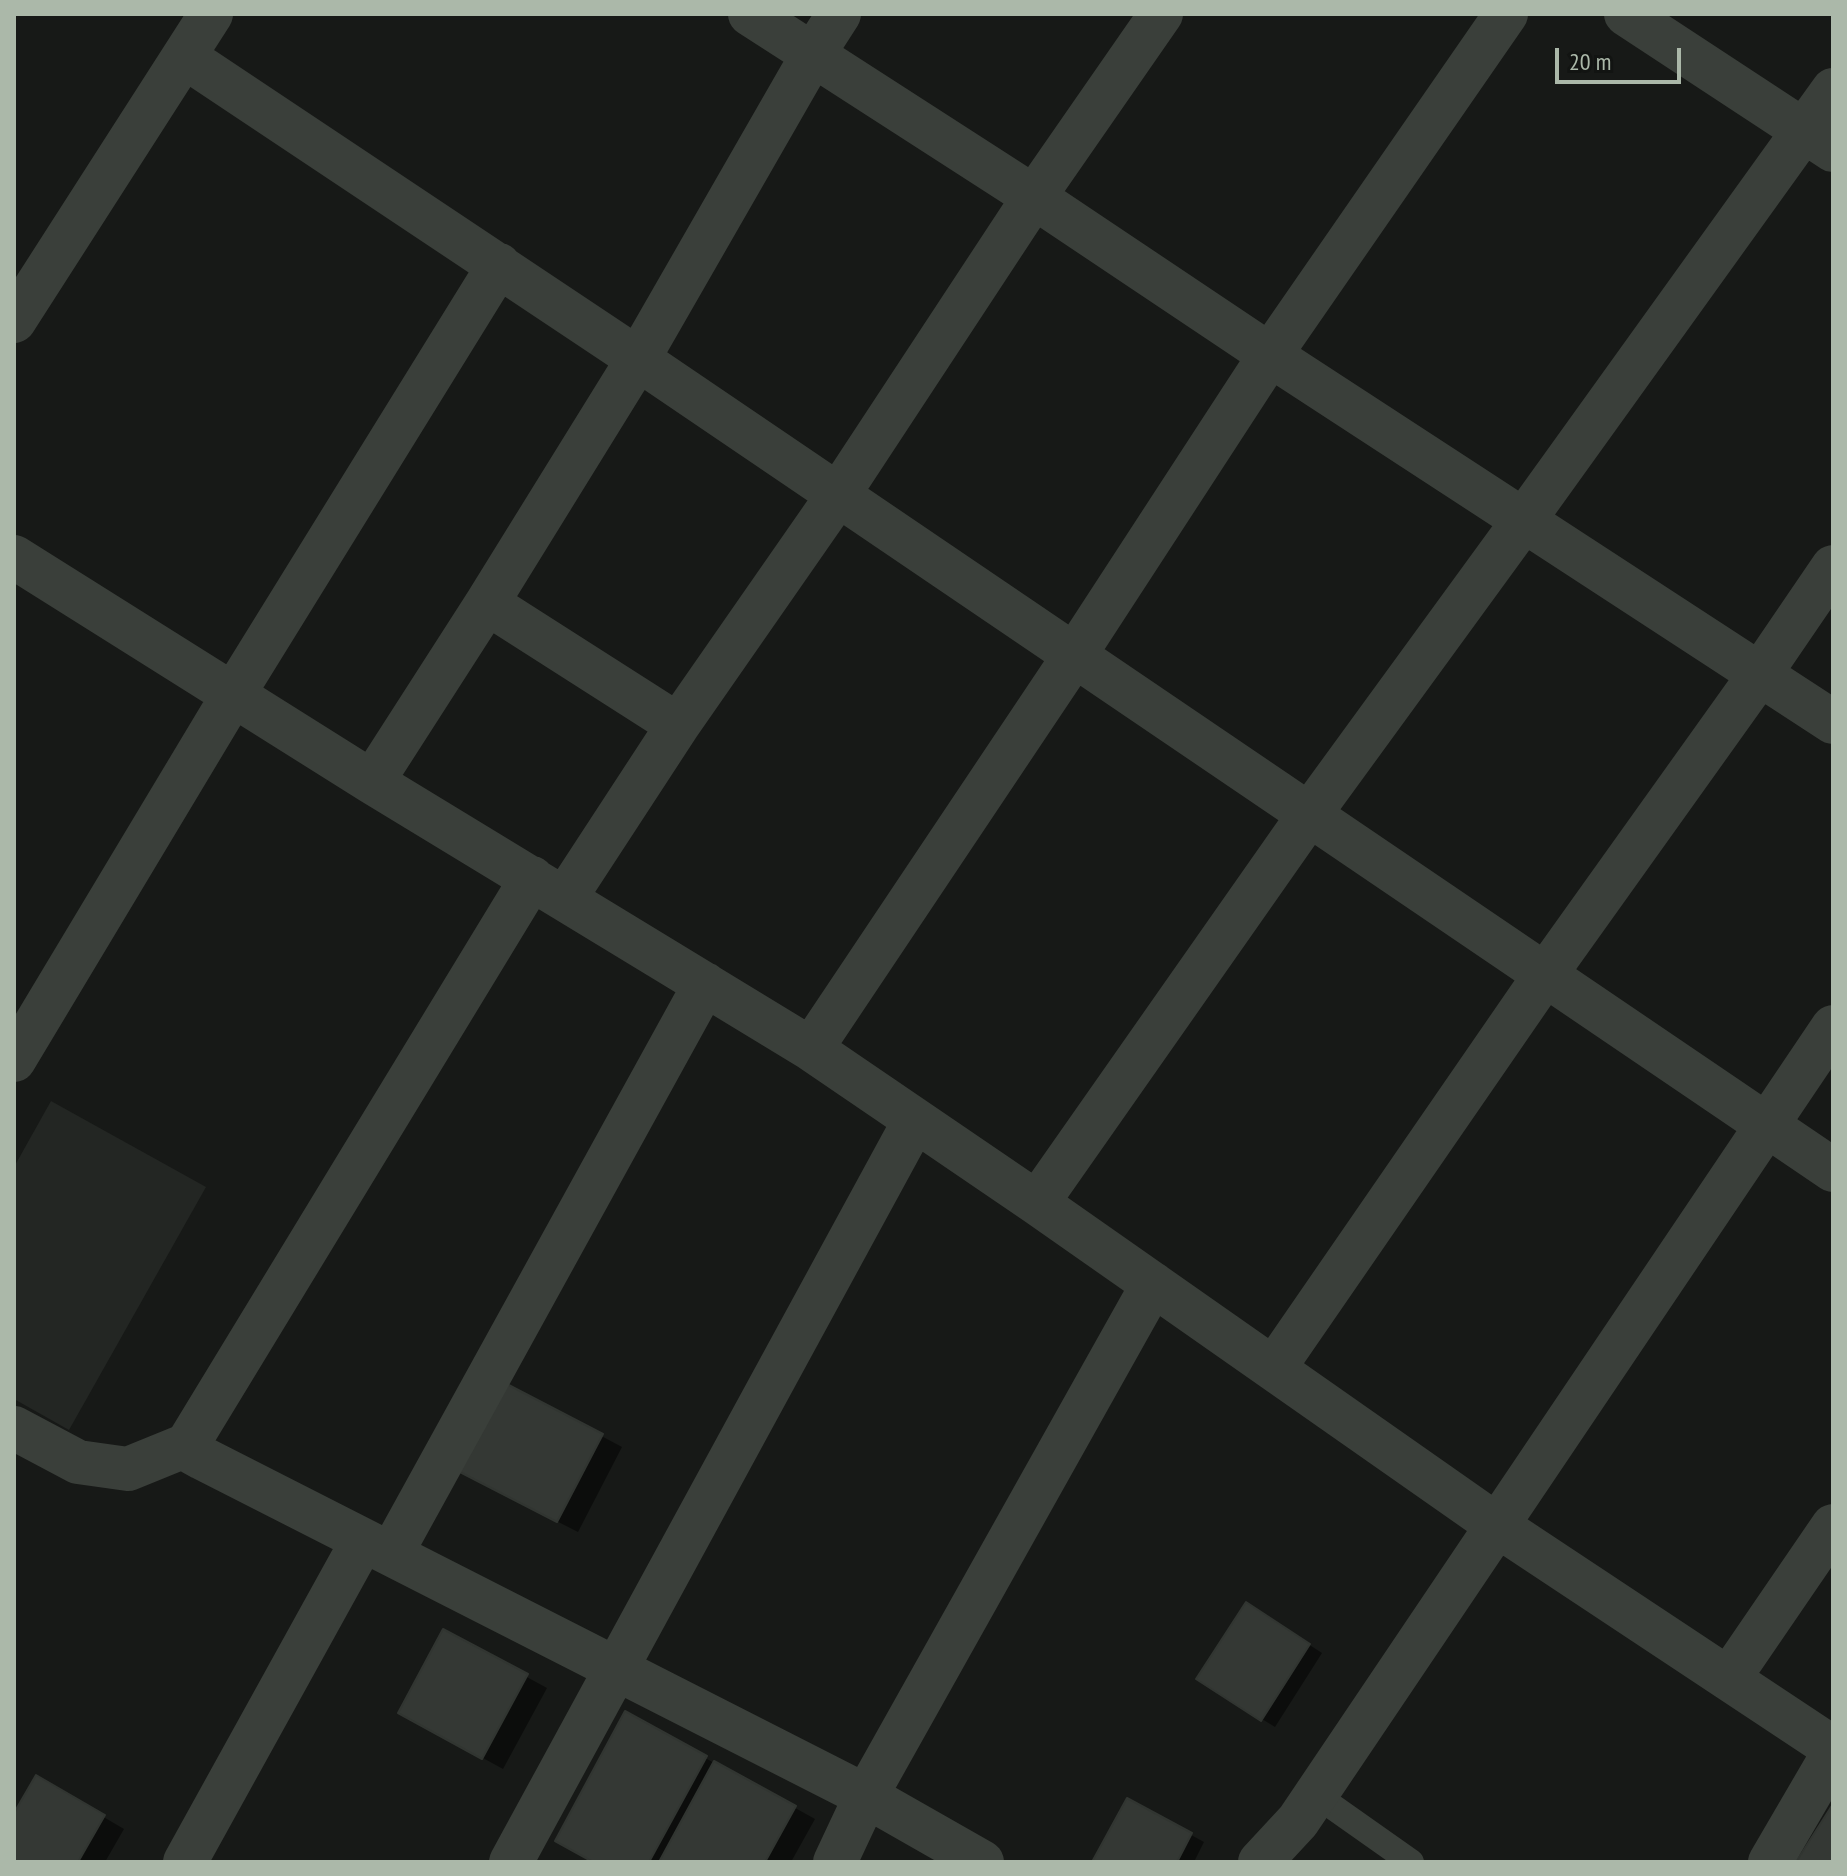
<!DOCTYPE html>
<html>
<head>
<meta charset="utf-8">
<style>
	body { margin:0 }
	#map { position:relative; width:1847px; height:1876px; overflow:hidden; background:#171917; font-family:"PT Sans Narrow",sans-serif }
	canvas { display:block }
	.frame { position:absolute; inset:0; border:16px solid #abb8a9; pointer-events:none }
	.scale { position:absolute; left:1555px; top:48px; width:126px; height:36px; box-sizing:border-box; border:4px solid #abb8a9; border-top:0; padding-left:10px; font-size:24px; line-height:28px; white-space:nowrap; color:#abb8a9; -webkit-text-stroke:6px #121412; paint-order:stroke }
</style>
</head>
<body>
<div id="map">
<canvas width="1847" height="1876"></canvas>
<div class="frame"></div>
<div class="scale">20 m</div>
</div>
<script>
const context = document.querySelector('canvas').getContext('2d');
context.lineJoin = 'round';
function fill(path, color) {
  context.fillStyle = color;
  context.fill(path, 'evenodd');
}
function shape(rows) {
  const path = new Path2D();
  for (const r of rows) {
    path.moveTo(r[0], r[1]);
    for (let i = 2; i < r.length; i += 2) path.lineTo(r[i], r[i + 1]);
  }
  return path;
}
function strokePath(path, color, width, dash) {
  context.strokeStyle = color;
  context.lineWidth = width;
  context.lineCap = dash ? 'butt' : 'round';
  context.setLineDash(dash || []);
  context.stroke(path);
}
const built = shape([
	[51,1101,206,1187,69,1430,14,1399,14,1167]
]);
const shadow = shape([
	[502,1383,622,1447,578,1532,478,1481],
	[1260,1613,1322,1653,1275,1727,1262,1719],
	[444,1632,547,1688,503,1769,421,1724],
	[626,1714,815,1819,791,1862,597,1862],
	[37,1778,124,1829,105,1862,14,1862,14,1817],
	[1127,1800,1204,1842,1194,1862,1094,1862]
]);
const building = shape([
	[501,1381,603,1434,557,1522,456,1470,501,1381],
	[1246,1602,1310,1644,1261,1721,1196,1679,1246,1602],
	[443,1629,528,1674,482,1759,398,1713,443,1629],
	[625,1711,707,1756,649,1862,593,1862,555,1841,625,1711],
	[714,1761,796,1806,765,1862,659,1862,714,1761],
	[36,1775,105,1815,78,1862,14,1862,14,1813,36,1775],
	[1127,1798,1192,1833,1177,1862,1092,1862,1127,1798],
	[1833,1804,1833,1862,1796,1862,1833,1804]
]);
const lane = shape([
	[1316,1795,1411,1862]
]);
const street = shape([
	[750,14,1034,197,1270,355,1833,722],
	[1626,14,1833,150],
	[185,57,638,359,1833,1170],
	[14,321,211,14],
	[14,557,372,782,811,1049,1037,1203,1498,1526,1833,1748],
	[487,603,678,725],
	[372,782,487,603,638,359,812,56,839,14],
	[565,898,678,725,838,495,1034,197,1161,14],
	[811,1049,1074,656,1270,355,1506,14],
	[14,1060,233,695,499,265],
	[1037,1203,1309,815,1524,520,1833,90],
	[1274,1368,1545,975,1760,674,1833,567],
	[14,1428,78,1462,128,1469,187,1445,193,1453,202,1458,866,1796,982,1862],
	[187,1445,532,878],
	[391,1554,705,984],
	[1729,1678,1833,1526],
	[185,1862,363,1540],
	[511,1862,915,1120],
	[835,1862,866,1796,1153,1284],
	[1260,1862,1298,1821,1833,1027],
	[1770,1862,1833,1754]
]);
fill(built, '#232623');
fill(shadow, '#0007');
fill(building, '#343834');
strokePath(building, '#313531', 2);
strokePath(lane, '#3a3f3a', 26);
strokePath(street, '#3a3f3a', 44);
</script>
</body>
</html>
